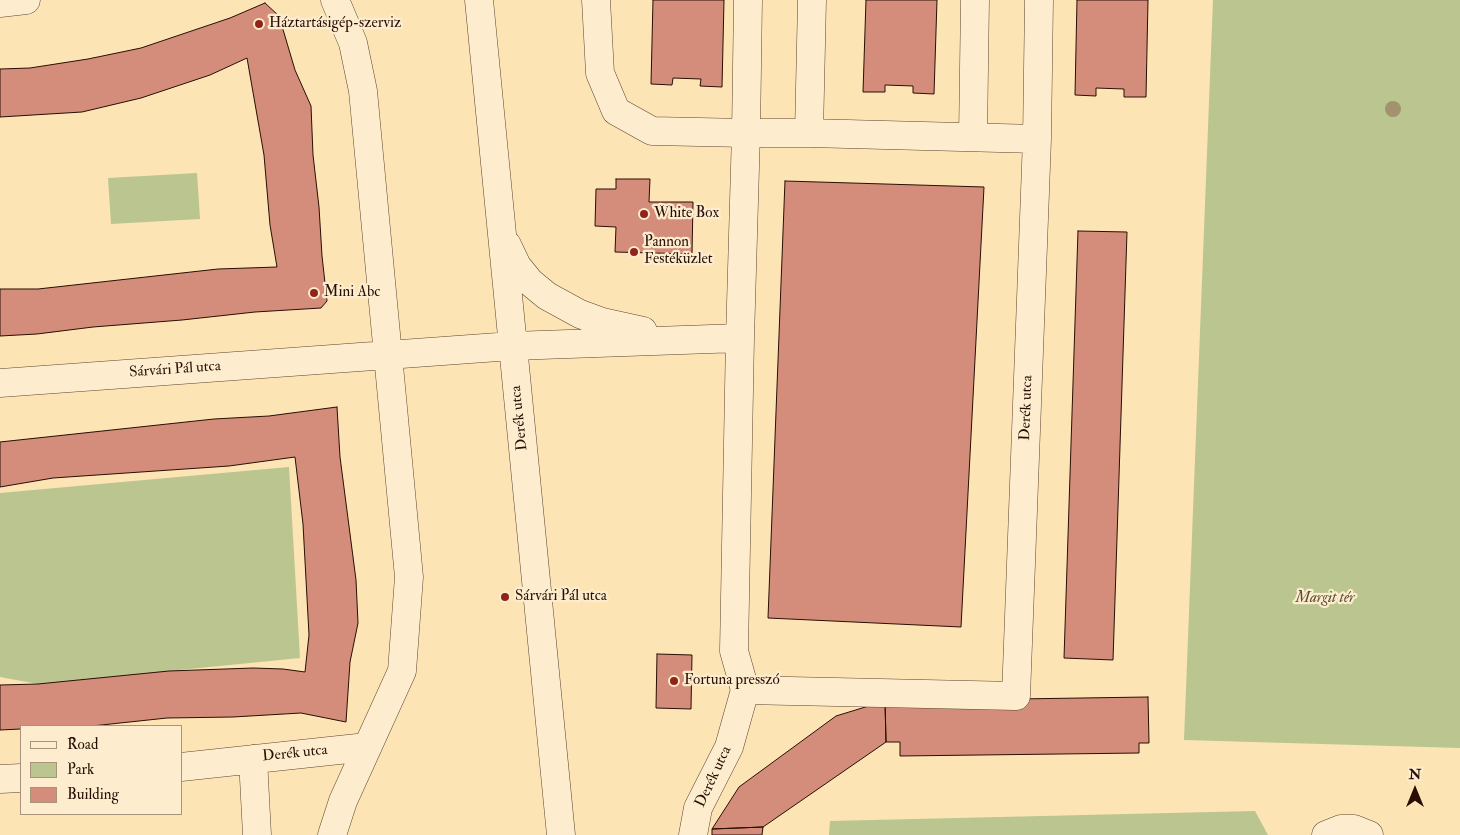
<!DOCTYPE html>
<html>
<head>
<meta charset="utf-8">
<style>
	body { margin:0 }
	#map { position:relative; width:1460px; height:835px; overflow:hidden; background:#fce4b4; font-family:"IM FELL Double Pica",serif }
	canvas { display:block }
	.legend { position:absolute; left:20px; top:725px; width:162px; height:90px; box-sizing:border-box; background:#fdedce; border:1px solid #a8947d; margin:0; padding:6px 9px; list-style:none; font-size:15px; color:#280e04 }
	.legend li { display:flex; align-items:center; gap:10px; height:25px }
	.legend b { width:25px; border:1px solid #a8947d }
	.north { position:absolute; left:1390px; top:765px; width:50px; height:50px; -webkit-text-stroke:4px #fdedce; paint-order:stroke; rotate:0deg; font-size:14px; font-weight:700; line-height:20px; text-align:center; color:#280e04 }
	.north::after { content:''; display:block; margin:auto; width:18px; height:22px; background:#280e04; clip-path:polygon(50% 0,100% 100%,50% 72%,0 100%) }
</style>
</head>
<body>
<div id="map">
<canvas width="1460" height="835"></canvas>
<ul class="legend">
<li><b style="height:6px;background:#fdedce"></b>Road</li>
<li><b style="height:14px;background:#bac590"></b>Park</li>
<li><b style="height:14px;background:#d58d7b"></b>Building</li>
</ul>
<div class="north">N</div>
</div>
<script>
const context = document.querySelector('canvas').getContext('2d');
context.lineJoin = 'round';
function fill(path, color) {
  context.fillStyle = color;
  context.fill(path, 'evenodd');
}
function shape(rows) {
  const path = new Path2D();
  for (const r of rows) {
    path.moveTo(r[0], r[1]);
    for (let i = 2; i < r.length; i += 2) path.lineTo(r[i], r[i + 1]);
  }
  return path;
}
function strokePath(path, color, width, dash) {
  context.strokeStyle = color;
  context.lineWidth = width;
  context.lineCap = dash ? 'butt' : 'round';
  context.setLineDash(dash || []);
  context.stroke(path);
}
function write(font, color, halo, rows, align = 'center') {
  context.font = font + ' "IM FELL Double Pica",serif';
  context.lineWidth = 4.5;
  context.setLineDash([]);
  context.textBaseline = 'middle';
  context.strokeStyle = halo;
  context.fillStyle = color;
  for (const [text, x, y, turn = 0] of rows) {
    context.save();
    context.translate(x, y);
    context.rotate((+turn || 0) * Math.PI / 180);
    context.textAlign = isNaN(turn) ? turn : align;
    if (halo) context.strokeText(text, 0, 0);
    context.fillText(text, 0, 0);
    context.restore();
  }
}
const green = shape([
	[1213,0,1460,0,1460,748,1184,740],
	[197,173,200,219,111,224,108,178],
	[289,467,300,658,38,684,0,677,0,493],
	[1255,811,1268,835,829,835,830,821]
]);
const building = shape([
	[653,0,724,0,722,87,700,86,701,79,673,78,672,85,651,84,653,0],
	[866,0,937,0,934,94,913,93,913,86,885,85,885,92,863,92,866,0],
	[1077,0,1148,0,1146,97,1124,97,1124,89,1096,88,1096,96,1075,95,1077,0],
	[265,3,279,16,295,70,311,106,313,155,319,207,322,256,327,301,321,308,255,312,182,320,93,327,37,334,0,336,0,289,38,289,218,269,277,267,270,225,264,155,247,58,210,75,141,98,82,112,0,117,0,69,30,68,88,59,141,48,230,18,265,3],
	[616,179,650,179,649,202,693,202,692,254,615,252,616,227,595,226,596,189,616,189,616,179],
	[785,181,984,187,961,627,768,618,785,181],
	[1078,231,1127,232,1113,660,1064,658,1078,231],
	[337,407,340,457,356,580,358,623,350,662,346,722,301,713,233,717,167,718,92,726,21,726,21,729,0,730,0,685,38,684,169,671,253,668,283,669,305,672,309,635,303,524,295,457,229,466,53,478,0,487,0,442,214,419,269,416,337,407],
	[657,654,692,655,691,709,656,708,657,654],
	[1148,697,1149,743,1139,743,1139,753,900,756,900,742,886,742,885,701,1148,697],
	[885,701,886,742,763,827,712,829,739,787,836,716,885,701],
	[763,827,762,835,712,835,712,829,763,827]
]);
const minor = shape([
	[479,0,561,835],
	[596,0,600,73,616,111,652,131,746,133,740,338,734,651,745,690,729,747,698,808,693,835],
	[0,3,26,0],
	[809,133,812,0],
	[973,137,975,0],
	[1037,139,1039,0],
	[507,245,517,266,530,282,547,296,580,314,602,322,643,331],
	[0,383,512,346,740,338],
	[745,690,1016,696,1037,139,809,133,746,133,748,0],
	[253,759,257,835],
	[181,767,367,747],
	[0,779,21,778],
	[332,835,343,801,402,671,409,577,363,91,353,43,335,0],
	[1326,835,1341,829,1354,829,1369,835]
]);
const trees = [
	[1393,109]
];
const markers = [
	[259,24,5,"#8f2418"],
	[644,214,5,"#8f2418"],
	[634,252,5,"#8f2418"],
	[314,293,5,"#8f2418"],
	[505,597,5,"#8f2418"],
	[674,681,5,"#8f2418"]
];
const poiNames = [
	["Háztartásigép-szerviz",269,24],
	["White Box",654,214],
	["Pannon",644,243],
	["Festéküzlet",644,260],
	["Mini Abc",324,293],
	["Sárvári Pál utca",515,597],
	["Fortuna presszó",684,681]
];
const streetNames = [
	["Sárvári Pál utca",175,370,-4],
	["Derék utca",1027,408,-88],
	["Derék utca",520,418,-96],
	["Derék utca",295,754,-6],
	["Derék utca",714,777,-65]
];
const parkNames = [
	["Margit tér",1325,599]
];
fill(green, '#bac590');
fill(building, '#d58d7b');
strokePath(building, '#280e04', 1);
strokePath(minor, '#5d4430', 29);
strokePath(minor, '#fdedce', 28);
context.fillStyle = '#a3926e';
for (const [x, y] of trees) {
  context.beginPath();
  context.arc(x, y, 8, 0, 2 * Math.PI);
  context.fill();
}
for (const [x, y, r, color] of markers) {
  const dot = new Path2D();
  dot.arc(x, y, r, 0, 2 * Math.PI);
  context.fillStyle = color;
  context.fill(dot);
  strokePath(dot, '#fdedce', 2);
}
write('15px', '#280e04', '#fdedce', poiNames, 'left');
write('15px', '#280e04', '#fdedce', streetNames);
write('italic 15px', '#5b4e35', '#fdedce', parkNames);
</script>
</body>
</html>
